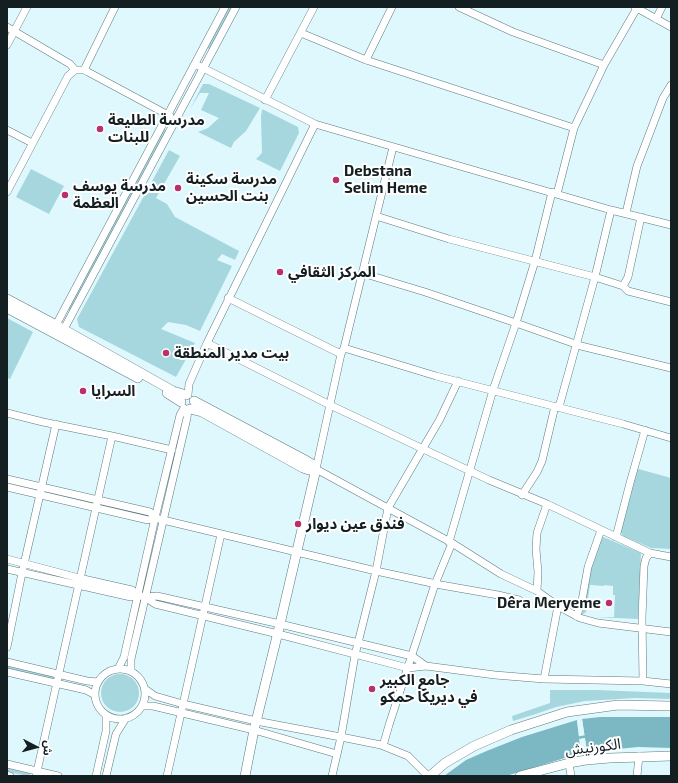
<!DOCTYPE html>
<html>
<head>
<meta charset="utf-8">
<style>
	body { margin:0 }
	#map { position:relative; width:678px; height:783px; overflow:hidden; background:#dff8fd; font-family:"Exo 2","Noto Sans Arabic",sans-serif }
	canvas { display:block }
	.frame { position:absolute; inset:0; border:8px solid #141f21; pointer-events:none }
	.north { position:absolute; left:16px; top:727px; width:40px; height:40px; -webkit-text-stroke:3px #fff; paint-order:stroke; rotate:96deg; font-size:11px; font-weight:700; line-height:16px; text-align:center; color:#141f21 }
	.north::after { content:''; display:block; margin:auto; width:14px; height:18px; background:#141f21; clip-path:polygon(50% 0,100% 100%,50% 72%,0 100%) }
</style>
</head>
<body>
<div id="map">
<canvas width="678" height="783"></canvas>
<div class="frame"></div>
<div class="north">ش</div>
</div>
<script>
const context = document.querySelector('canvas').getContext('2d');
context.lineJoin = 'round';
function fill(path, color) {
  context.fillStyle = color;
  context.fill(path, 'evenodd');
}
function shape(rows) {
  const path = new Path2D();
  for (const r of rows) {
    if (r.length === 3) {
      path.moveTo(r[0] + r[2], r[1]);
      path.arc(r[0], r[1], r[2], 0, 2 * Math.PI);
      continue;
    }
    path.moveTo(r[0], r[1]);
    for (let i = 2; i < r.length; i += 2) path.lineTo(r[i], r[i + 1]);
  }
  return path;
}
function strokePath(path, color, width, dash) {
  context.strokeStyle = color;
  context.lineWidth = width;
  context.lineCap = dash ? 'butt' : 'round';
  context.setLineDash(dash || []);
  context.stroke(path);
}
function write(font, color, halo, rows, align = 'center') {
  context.font = font + ' "Exo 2","Noto Sans Arabic",sans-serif';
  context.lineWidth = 4;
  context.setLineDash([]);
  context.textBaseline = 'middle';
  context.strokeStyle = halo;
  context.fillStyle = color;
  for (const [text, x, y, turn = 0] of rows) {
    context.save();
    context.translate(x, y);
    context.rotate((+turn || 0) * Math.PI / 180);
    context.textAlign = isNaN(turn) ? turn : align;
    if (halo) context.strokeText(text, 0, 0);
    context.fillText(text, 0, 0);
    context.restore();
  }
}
const green = shape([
	[229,7,233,7,210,49,207,48],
	[203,84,209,84,260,108,246,131,234,142,231,148,198,132,208,128,219,118,201,110,209,93,200,93,190,109],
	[262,109,298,127,299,133,280,171,256,159,262,153,261,117],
	[164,129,167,131,71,311,68,309],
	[169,150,180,156,156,198,167,204,175,217,239,251,235,260,222,254,217,260,232,266,200,331,186,325,168,322,161,329,195,343,176,377,79,327,77,319],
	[31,169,64,186,49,214,16,197],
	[7,318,33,332,10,379,7,378],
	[635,468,671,478,671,549,651,548,623,536,620,531],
	[601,536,641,553,638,619,595,617,614,617,615,595,613,595,613,586,604,585,604,586,590,585,586,612,582,615,589,570],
	[8,665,54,676,54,680,7,669],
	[120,693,19],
	[550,690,597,690,671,693,671,699,636,698,585,701,556,707,536,714,513,721,512,716,550,703],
	[7,768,30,773,29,776,7,772]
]);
const water = shape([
	[600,717,671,717,671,748,638,747,587,752,582,719],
	[577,720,581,753,506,776,444,776,466,760,489,750,522,737]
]);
const pier = shape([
	[582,719,587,752,585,753,580,720],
	[577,720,579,720,583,753,581,753]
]);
const stream = shape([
	[577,738,588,736]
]);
const minor = shape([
	[459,7,513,32,604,65],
	[635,7,671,27],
	[656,19,662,7],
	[7,27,70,64,75,70,84,70,88,72,170,116],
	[301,33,366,60,574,128],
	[7,45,27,7],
	[366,60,392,7],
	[195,64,315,124,611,210,671,225],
	[84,70,115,7],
	[265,100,314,7],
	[7,130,32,143],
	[393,147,344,348,341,354,316,469,452,543,501,574,537,591,558,606,580,618,598,623,671,632],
	[7,192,68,76,75,70],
	[557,194,574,128,604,65,637,8],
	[626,213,637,166,644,148,663,98,671,85],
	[376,216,449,239,595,277,623,286,628,291,671,302],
	[362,273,425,292,516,323,581,346,671,368],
	[623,286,628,277,641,217],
	[228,298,341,354],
	[56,325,225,7],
	[64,329,236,7],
	[207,343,330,405,489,480,547,504,650,553,671,557],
	[344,348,436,376,623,424,671,438],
	[188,395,189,384,207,343,315,124],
	[559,407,595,277,611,210],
	[7,413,43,422,112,436,172,450],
	[7,479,150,512,155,518],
	[7,487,148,520,155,518,163,520,376,571,441,585,498,595,519,600],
	[522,495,537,472,542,461,555,406],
	[616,537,630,483,645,430],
	[449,542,493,390,516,323,535,261,552,192],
	[7,559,79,578,132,590,137,595,145,597,155,604,278,634,408,668,426,666,495,675,544,679,643,681,671,684],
	[7,569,131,597,137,595],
	[537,591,538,572,536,549,537,533,547,504],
	[145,597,157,596,280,624,412,656,426,666],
	[576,616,581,606,588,567,601,530],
	[7,647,22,573,56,424],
	[7,662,87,681,98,682],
	[120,694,25],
	[118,669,124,657,155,518,180,415,184,408],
	[131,671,131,659,187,418,188,409],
	[7,672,86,690,95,695],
	[544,679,558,606],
	[643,681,642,618,644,566,646,558,650,553],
	[145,689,155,696,183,704,256,721,346,738,381,745,408,756,428,776],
	[143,706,153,706,254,730,337,754],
	[383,746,389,725,435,584,452,543],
	[569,763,571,776],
	[7,764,58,776],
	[7,775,10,776],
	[36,776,112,436],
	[96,776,106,731,106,715],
	[106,776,116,734,126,718],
	[167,776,221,534],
	[332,776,341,737,355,655,376,571,388,508,440,419,458,381],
	[637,776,639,756]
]);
const secondary = shape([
	[7,299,56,325,173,391,186,395],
	[7,308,138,378],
	[167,393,181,402],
	[194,401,307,461,312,464,316,469,280,624,254,730,245,776],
	[190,409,202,412,303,468,309,470,316,469],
	[430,776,445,763,474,746,511,730,567,712,618,705,671,706],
	[520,776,569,763,586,760,610,758,671,756]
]);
const markers = [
	[100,129,4,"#ba306b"],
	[336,180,4,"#ba306b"],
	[178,188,4,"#ba306b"],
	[65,195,4,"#ba306b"],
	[280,272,4,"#ba306b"],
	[166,353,4,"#ba306b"],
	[83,391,4,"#ba306b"],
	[298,524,4,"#ba306b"],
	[609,603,4,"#ba306b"],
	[372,689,4,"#ba306b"]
];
const poiNames = [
	["مدرسة الطليعة",108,120],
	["للبنات",108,137],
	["Debstana",344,171],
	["Selim Heme",344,188],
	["مدرسة سكينة",186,179],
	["بنت الحسين",186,196],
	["مدرسة يوسف",73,186],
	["العظمة",73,203],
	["المركز الثقافي",288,272],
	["بيت مدير المنطقة",174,353],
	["السرايا",91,391],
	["فندق عين ديوار",306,524],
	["Dêra Meryeme",601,603,"right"],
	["جامع الكبير",380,680],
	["في ديريكا حمكو",380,697]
];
const streetNames = [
	["الكورنيش",593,747,-7]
];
fill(green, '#a6d7df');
fill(water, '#7cb8c3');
fill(pier, '#dff8fd');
strokePath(stream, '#7cb8c3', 2.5);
strokePath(minor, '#5e7a7f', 8);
strokePath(secondary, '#5e7a7f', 10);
strokePath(minor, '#fff', 7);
strokePath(secondary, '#fff', 9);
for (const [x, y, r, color] of markers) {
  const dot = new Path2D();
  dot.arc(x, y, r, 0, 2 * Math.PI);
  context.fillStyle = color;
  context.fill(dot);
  strokePath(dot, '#fff', 1.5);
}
write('bold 15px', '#141f21', '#fff', poiNames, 'left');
write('15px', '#141f21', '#fff', streetNames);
</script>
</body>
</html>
